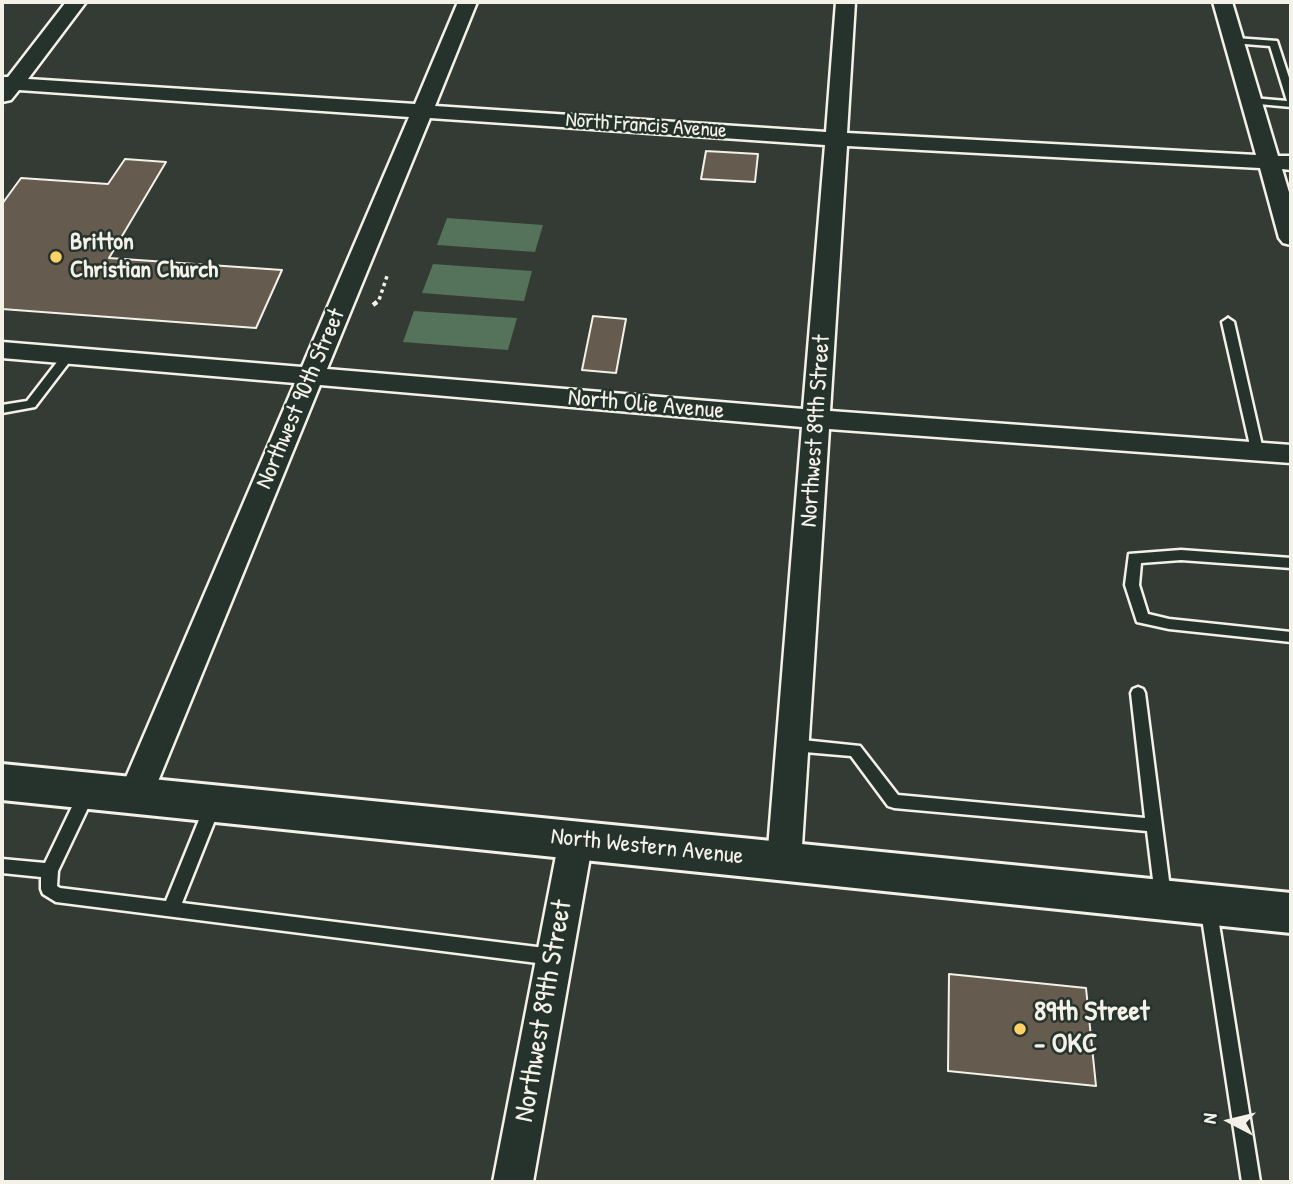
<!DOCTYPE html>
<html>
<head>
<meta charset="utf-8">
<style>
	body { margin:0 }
	#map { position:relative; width:1293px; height:1184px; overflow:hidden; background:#333b34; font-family:"Patrick Hand",sans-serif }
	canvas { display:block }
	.frame { position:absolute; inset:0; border:4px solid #f4f1e8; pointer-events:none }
	.north { position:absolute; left:1195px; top:1086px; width:70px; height:70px; -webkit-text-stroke:5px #26332d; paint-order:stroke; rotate:277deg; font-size:19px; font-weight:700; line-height:28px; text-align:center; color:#f4f1e8 }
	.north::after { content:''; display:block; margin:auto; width:24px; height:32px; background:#f4f1e8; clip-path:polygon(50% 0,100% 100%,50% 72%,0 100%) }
</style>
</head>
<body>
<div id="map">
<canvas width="1293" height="1184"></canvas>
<div class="frame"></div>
<div class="north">N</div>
</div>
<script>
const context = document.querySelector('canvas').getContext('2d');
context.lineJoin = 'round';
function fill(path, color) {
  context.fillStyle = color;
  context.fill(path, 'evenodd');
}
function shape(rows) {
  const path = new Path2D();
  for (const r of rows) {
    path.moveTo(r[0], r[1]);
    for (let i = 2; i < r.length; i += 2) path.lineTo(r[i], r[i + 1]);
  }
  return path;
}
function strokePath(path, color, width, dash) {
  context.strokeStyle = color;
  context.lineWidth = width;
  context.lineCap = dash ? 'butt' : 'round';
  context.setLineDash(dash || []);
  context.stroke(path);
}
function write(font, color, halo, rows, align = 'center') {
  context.font = font + ' "Patrick Hand",sans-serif';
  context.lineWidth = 5;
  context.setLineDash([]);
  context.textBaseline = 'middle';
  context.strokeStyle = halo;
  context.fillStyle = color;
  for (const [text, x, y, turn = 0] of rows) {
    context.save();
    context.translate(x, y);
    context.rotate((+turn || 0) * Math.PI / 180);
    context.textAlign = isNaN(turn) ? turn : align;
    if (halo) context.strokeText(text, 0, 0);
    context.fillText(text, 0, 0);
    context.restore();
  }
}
const green = shape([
	[447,218,543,225,535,252,437,245],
	[433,264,532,271,524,301,422,293],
	[414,311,517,318,508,350,403,342]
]);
const building = shape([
	[706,151,758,154,755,182,701,179,706,151],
	[125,159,166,162,109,258,282,270,256,328,2,309,2,204,21,178,108,184,125,159],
	[593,316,626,319,616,373,582,370,593,316],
	[949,974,1086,988,1096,1086,948,1071,949,974]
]);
const pathFar1 = shape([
	[374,304,379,300,387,276]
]);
const path = shape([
	[373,305,377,302]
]);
const lane = shape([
	[1235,38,1277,41,1291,84,1291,107,1248,103,1247,101,1252,98,1287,101,1270,46,1232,43,1230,41,1235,38],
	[1228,318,1234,322,1263,450,1257,454,1251,450,1222,322,1228,318],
	[68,352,74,356,35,407,2,413,2,405,27,401,64,353,68,352],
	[1181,550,1291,558,1291,568,1181,560,1141,563,1139,585,1148,614,1169,619,1291,632,1291,642,1169,629,1137,622,1125,585,1129,554,1181,550],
	[1138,687,1143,689,1145,693,1171,896,1169,901,1163,903,1157,901,1155,896,1147,831,894,808,888,806,851,756,793,751,788,749,785,745,788,741,793,739,860,746,898,795,1145,818,1131,693,1133,689,1138,687],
	[88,784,94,786,96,791,58,871,57,886,60,888,166,901,205,805,207,800,213,798,219,800,221,805,182,903,553,949,559,952,562,957,559,962,553,965,56,902,43,894,41,889,41,877,2,873,2,859,45,863,82,786,88,784],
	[1208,898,1214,900,1216,905,1260,1182,1242,1182,1200,905,1202,900,1208,898]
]);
const street = shape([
	[66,2,86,2,28,79,415,104,458,2,477,2,435,106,826,132,836,2,855,2,847,133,1256,155,1213,2,1232,2,1278,156,1291,156,1291,170,1282,169,1291,199,1291,245,1283,243,1279,238,1260,168,847,146,830,411,1291,445,1291,463,829,429,801,861,796,872,784,876,772,872,767,861,802,427,320,385,152,796,147,806,135,810,123,806,118,796,295,383,2,358,2,342,302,367,409,117,19,90,11,100,2,102,2,77,8,77,66,2],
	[430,118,825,145,803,409,327,369,430,118],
	[576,825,588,830,593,840,533,1182,493,1182,559,840,564,830,576,825]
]);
const secondary = shape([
	[2,764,1291,893,1291,933,2,800,2,764]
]);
const markers = [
	[56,257,7,"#ffd166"],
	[1020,1029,7,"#ffd166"]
];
const farStreetnames = [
	["North Francis Avenue",646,126,4]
];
const poiNames = [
	["Britton",70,243],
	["Christian Church",70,271]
];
const streetNames = [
	["Northwest 90th Street",301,399,-67],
	["North Olie Avenue",646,405,5],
	["Northwest 89th Street",816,431,-86],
	["North Western Avenue",647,847,6]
];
const nearStreetnames = [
	["Northwest 89th Street",544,1011,-80]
];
const nearPoinames = [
	["89th Street",1034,1013],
	["- OKC",1034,1045]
];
fill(green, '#55725a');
fill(building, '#655b4f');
strokePath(building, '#f4f1e8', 2);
strokePath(lane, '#f4f1e8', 5);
strokePath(street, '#f4f1e8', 5);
strokePath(secondary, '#f4f1e8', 6);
strokePath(pathFar1, '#f4f1e8', 3.5, [3.5, 3.5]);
strokePath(path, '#f4f1e8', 4.5, [5, 5]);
fill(lane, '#26332d');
fill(street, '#26332d');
fill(secondary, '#26332d');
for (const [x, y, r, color] of markers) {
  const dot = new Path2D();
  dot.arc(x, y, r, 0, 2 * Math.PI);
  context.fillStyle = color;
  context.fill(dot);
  strokePath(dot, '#26332d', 2.5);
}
write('21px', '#f4f1e8', '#26332d', farStreetnames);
write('bold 24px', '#f4f1e8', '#26332d', poiNames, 'left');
write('24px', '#f4f1e8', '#26332d', streetNames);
write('28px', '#f4f1e8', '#26332d', nearStreetnames);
write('bold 28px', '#f4f1e8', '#26332d', nearPoinames, 'left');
</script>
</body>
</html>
